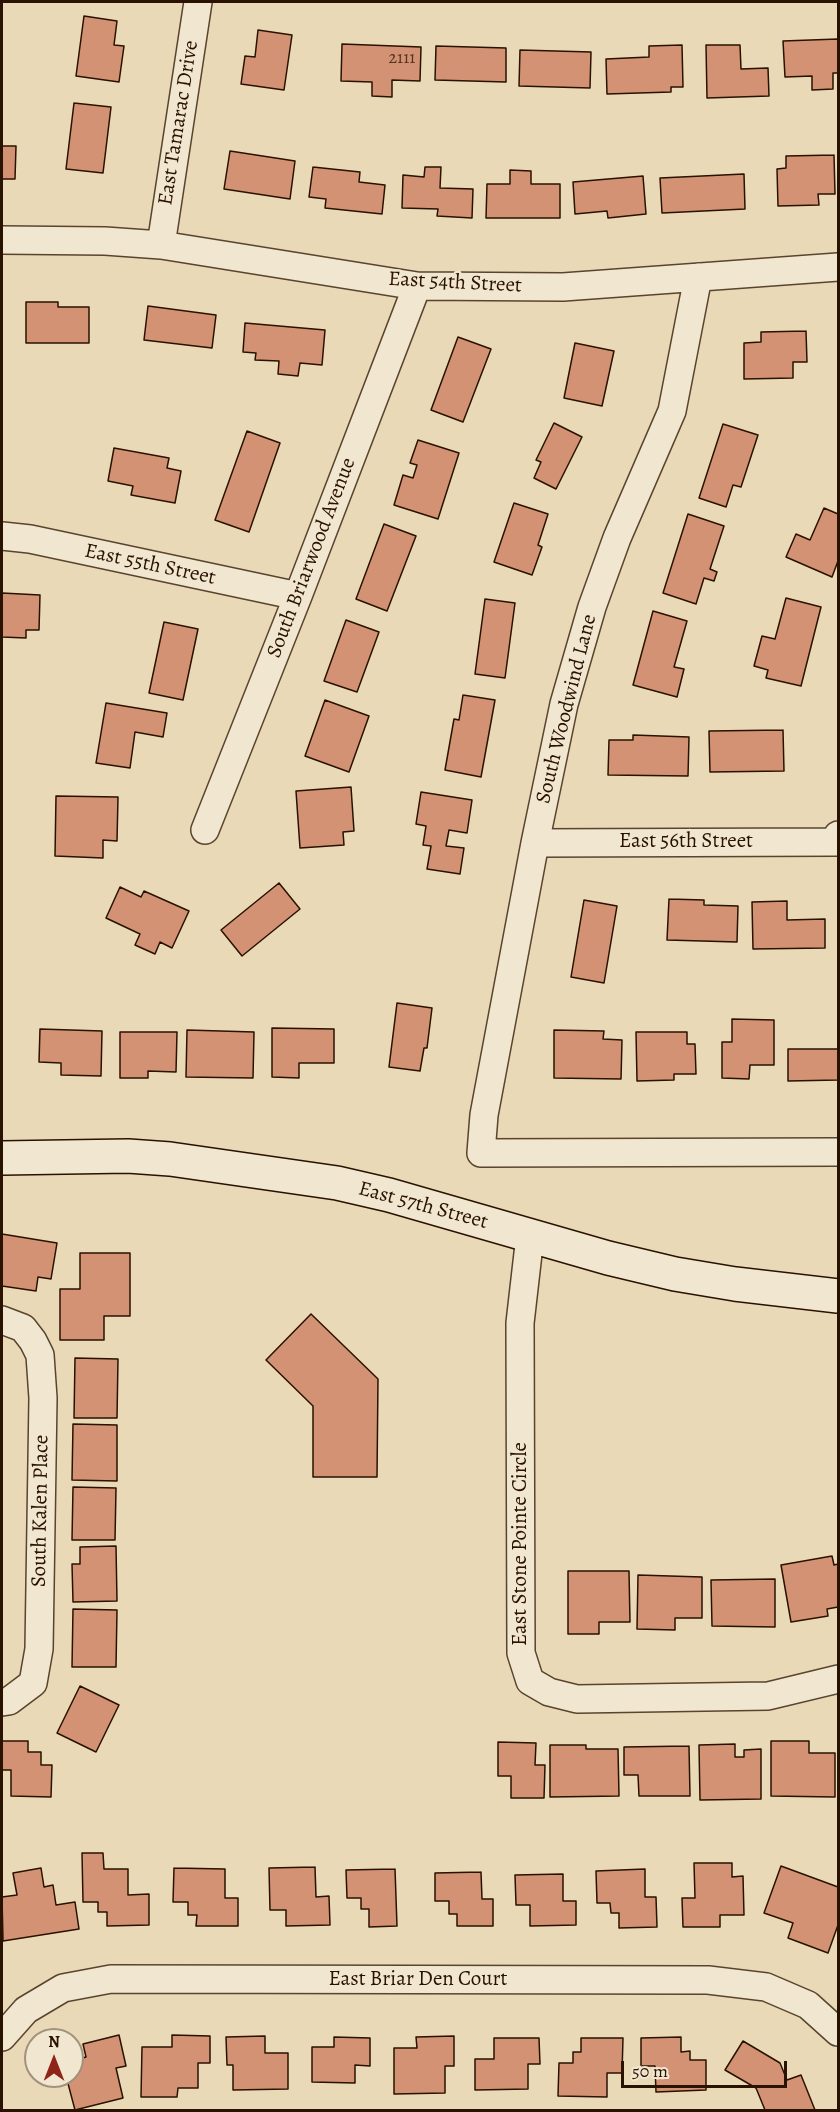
<!DOCTYPE html>
<html>
<head>
<meta charset="utf-8">
<style>
	body { margin:0 }
	#map { position:relative; width:840px; height:2112px; overflow:hidden; background:#e9d9b6; font-family:Alegreya,serif }
	canvas { display:block }
	.frame { position:absolute; inset:0; border:3px solid #291200; pointer-events:none }
	.north { position:absolute; left:24px; top:2028px; width:60px; height:60px; box-sizing:border-box; background:#f1e6d0; border:2px solid #a1917d; border-radius:50%; rotate:0deg; font-size:16px; font-weight:700; line-height:24px; text-align:center; color:#291200 }
	.north::after { content:''; display:block; margin:auto; width:21px; height:27px; background:#8f2418; clip-path:polygon(50% 0,100% 100%,50% 72%,0 100%) }
	.scale { position:absolute; left:621px; top:2061px; width:166px; height:27px; box-sizing:border-box; border:3px solid #291200; border-top:0; padding-left:8px; font-size:18px; line-height:21px; white-space:nowrap; color:#291200; -webkit-text-stroke:4px #f1e6d0; paint-order:stroke }
</style>
</head>
<body>
<div id="map">
<canvas width="840" height="2112"></canvas>
<div class="frame"></div>
<div class="north">N</div>
<div class="scale">50 m</div>
</div>
<script>
const context = document.querySelector('canvas').getContext('2d');
context.lineJoin = 'round';
function fill(path, color) {
  context.fillStyle = color;
  context.fill(path, 'evenodd');
}
function shape(rows) {
  const path = new Path2D();
  for (const r of rows) {
    path.moveTo(r[0], r[1]);
    for (let i = 2; i < r.length; i += 2) path.lineTo(r[i], r[i + 1]);
  }
  return path;
}
function strokePath(path, color, width, dash) {
  context.strokeStyle = color;
  context.lineWidth = width;
  context.lineCap = dash ? 'butt' : 'round';
  context.setLineDash(dash || []);
  context.stroke(path);
}
function write(font, color, halo, rows, align = 'center') {
  context.font = font + ' Alegreya,serif';
  context.lineWidth = 4.5;
  context.setLineDash([]);
  context.textBaseline = 'middle';
  context.strokeStyle = halo;
  context.fillStyle = color;
  for (const [text, x, y, turn = 0] of rows) {
    context.save();
    context.translate(x, y);
    context.rotate((+turn || 0) * Math.PI / 180);
    context.textAlign = isNaN(turn) ? turn : align;
    if (halo) context.strokeText(text, 0, 0);
    context.fillText(text, 0, 0);
    context.restore();
  }
}
const building = shape([
	[84,16,117,21,114,45,124,46,119,82,76,76,84,16],
	[258,30,292,35,284,90,241,84,245,56,255,57,258,30],
	[838,39,838,73,833,73,833,89,812,90,812,76,785,77,783,41,838,39],
	[342,44,421,47,420,81,392,80,392,97,372,96,372,82,341,81,342,44],
	[682,45,683,87,671,87,671,92,607,94,606,59,649,57,649,46,682,45],
	[706,45,740,45,741,69,768,68,769,96,707,98,706,45],
	[436,46,506,48,506,82,435,80,436,46],
	[520,50,591,52,590,88,519,86,520,50],
	[74,103,111,107,103,173,66,169,74,103],
	[2,146,16,146,15,179,2,179,2,146],
	[230,151,295,161,290,199,224,189,230,151],
	[834,155,835,194,818,194,819,205,778,206,777,169,786,168,786,156,834,155],
	[313,167,360,172,359,182,385,185,382,214,325,208,326,199,309,197,313,167],
	[425,167,441,167,440,188,473,189,472,218,437,216,438,209,402,208,403,175,424,177,425,167],
	[510,170,531,171,531,184,560,184,560,218,486,218,487,184,510,184,510,170],
	[744,174,745,209,662,213,660,178,744,174],
	[643,176,646,214,608,218,607,211,575,214,573,182,643,176],
	[26,302,58,302,58,307,89,307,89,343,26,343,26,302],
	[148,306,216,315,212,348,144,340,148,306],
	[245,323,325,330,322,365,300,363,298,376,278,374,279,361,255,360,256,353,243,352,245,323],
	[806,331,807,362,793,362,793,378,744,379,744,343,761,342,761,332,806,331],
	[458,337,491,349,463,422,431,410,458,337],
	[575,343,614,351,602,406,564,398,575,343],
	[554,423,582,437,556,489,534,478,541,462,536,460,554,423],
	[723,424,758,435,741,487,733,485,726,507,699,498,723,424],
	[247,431,280,443,249,532,215,520,247,431],
	[418,440,459,453,438,519,394,505,403,475,413,478,417,465,410,463,418,440],
	[114,448,169,458,167,468,181,471,175,503,131,495,133,486,108,481,114,448],
	[514,503,548,514,538,545,542,547,532,575,494,562,514,503],
	[824,508,838,514,838,561,832,577,786,557,796,534,810,540,824,508],
	[688,514,724,526,710,569,717,572,714,581,704,578,696,604,663,593,688,514],
	[384,524,416,536,387,611,356,599,384,524],
	[2,593,40,595,39,630,26,630,26,638,2,637,2,593],
	[786,598,821,607,801,686,766,678,768,670,754,666,762,636,775,639,786,598],
	[485,599,515,603,505,678,475,674,485,599],
	[653,611,687,621,674,667,684,669,677,697,633,685,653,611],
	[346,620,379,632,357,692,324,681,346,620],
	[164,622,198,629,183,700,149,693,164,622],
	[463,695,495,700,481,777,445,770,454,719,459,720,463,695],
	[325,700,369,716,349,772,305,756,325,700],
	[106,703,167,713,163,737,135,732,130,768,96,763,106,703],
	[783,730,784,771,710,772,709,731,783,730],
	[633,735,689,737,688,776,608,775,609,740,633,740,633,735],
	[351,787,354,831,343,832,344,845,300,848,296,791,351,787],
	[421,792,472,800,467,833,449,830,446,846,464,848,460,874,427,869,431,846,423,845,426,826,416,824,421,792],
	[56,796,118,797,117,841,103,840,103,858,55,856,56,796],
	[279,883,300,909,242,956,221,930,279,883],
	[120,887,141,897,144,891,189,911,172,948,160,942,155,954,135,945,140,934,106,918,120,887],
	[669,899,704,900,704,905,738,906,737,942,667,940,669,899],
	[584,900,617,906,604,983,571,977,584,900],
	[787,901,787,920,825,919,825,948,753,949,752,902,787,901],
	[397,1003,432,1008,427,1048,424,1048,420,1071,389,1067,397,1003],
	[732,1019,774,1020,774,1065,750,1065,749,1079,722,1078,722,1042,732,1042,732,1019],
	[272,1028,334,1029,334,1063,299,1063,299,1078,272,1077,272,1028],
	[40,1029,102,1031,101,1076,61,1075,61,1063,39,1062,40,1029],
	[187,1030,254,1032,253,1078,186,1077,187,1030],
	[554,1030,604,1031,603,1039,622,1040,621,1079,554,1078,554,1030],
	[120,1032,177,1032,176,1072,148,1071,148,1078,120,1078,120,1032],
	[636,1032,687,1032,687,1044,695,1044,696,1074,674,1074,674,1080,637,1081,636,1032],
	[788,1049,838,1049,838,1080,788,1081,788,1049],
	[2,1234,57,1243,51,1279,38,1277,36,1291,2,1286,2,1234],
	[80,1253,130,1253,130,1316,104,1316,104,1340,60,1340,60,1289,80,1289,80,1253],
	[311,1314,378,1379,377,1477,313,1477,313,1406,266,1360,311,1314],
	[75,1358,118,1359,117,1418,74,1418,75,1358],
	[73,1424,117,1425,117,1481,72,1480,73,1424],
	[73,1487,116,1488,115,1540,72,1540,73,1487],
	[116,1546,117,1601,73,1602,72,1564,80,1564,80,1547,116,1546],
	[832,1556,834,1565,838,1564,838,1607,827,1609,828,1616,791,1622,781,1565,832,1556],
	[568,1571,629,1571,630,1622,599,1622,599,1634,568,1634,568,1571],
	[638,1575,702,1577,702,1618,675,1618,675,1630,637,1629,638,1575],
	[775,1579,775,1627,712,1626,711,1580,775,1579],
	[73,1609,117,1610,116,1667,72,1667,73,1609],
	[80,1686,119,1705,96,1752,57,1733,80,1686],
	[2,1741,28,1741,28,1752,41,1752,41,1765,52,1765,51,1797,11,1796,11,1770,2,1770,2,1741],
	[771,1741,809,1741,809,1753,835,1753,835,1797,771,1796,771,1741],
	[498,1742,536,1743,535,1765,545,1765,544,1798,511,1798,511,1776,498,1776,498,1742],
	[735,1744,735,1757,744,1757,744,1750,761,1749,761,1799,700,1800,699,1745,735,1744],
	[550,1745,586,1745,586,1749,618,1749,619,1796,550,1797,550,1745],
	[689,1746,690,1796,639,1796,638,1775,624,1775,624,1747,689,1746],
	[82,1853,103,1853,104,1869,128,1869,128,1895,149,1894,149,1925,107,1926,107,1912,98,1912,98,1902,83,1902,82,1853],
	[694,1863,732,1863,732,1877,743,1876,744,1915,720,1915,720,1927,683,1927,682,1898,695,1898,694,1863],
	[781,1866,838,1887,838,1925,828,1953,788,1938,793,1923,764,1913,781,1866],
	[315,1867,316,1897,329,1896,330,1925,286,1926,286,1910,270,1910,269,1868,315,1867],
	[41,1868,44,1887,53,1885,56,1905,75,1902,79,1929,3,1941,2,1897,17,1895,13,1873,41,1868],
	[174,1868,225,1869,225,1898,238,1898,238,1926,196,1926,197,1915,188,1915,188,1902,173,1902,174,1868],
	[395,1869,397,1926,369,1927,369,1909,361,1909,361,1898,347,1898,346,1870,395,1869],
	[645,1869,645,1897,656,1897,657,1927,619,1928,619,1913,611,1913,610,1903,597,1903,596,1871,645,1869],
	[481,1872,482,1899,493,1899,493,1926,457,1926,457,1914,449,1914,449,1901,435,1901,435,1873,481,1872],
	[563,1874,563,1901,576,1901,576,1925,530,1926,530,1905,516,1905,515,1875,563,1874],
	[119,2035,126,2066,116,2068,123,2098,75,2110,66,2076,72,2076,72,2061,86,2057,83,2044,119,2035],
	[172,2035,210,2036,210,2063,198,2063,198,2088,178,2088,177,2097,141,2097,142,2047,172,2047,172,2035],
	[265,2036,265,2053,288,2053,288,2089,233,2090,233,2065,227,2065,226,2037,265,2036],
	[454,2036,454,2066,445,2066,445,2093,394,2094,394,2048,417,2048,416,2037,454,2036],
	[334,2037,370,2038,370,2066,355,2065,355,2083,312,2082,312,2047,334,2047,334,2037],
	[681,2037,681,2052,690,2051,690,2060,706,2060,706,2090,656,2092,655,2066,641,2066,641,2038,681,2037],
	[494,2038,539,2038,540,2064,528,2064,528,2089,475,2090,475,2059,494,2059,494,2038],
	[581,2038,623,2038,622,2073,607,2073,607,2097,558,2096,559,2063,573,2063,573,2052,581,2052,581,2038],
	[743,2041,780,2063,787,2080,801,2075,815,2110,765,2110,756,2088,725,2070,743,2041]
]);
const street = shape([
	[2,240,105,241,161,245,417,286,563,287,838,267],
	[161,245,198,2],
	[698,277,672,411,617,538,592,607,564,704,535,843,484,1115,481,1153,838,1152],
	[2,536,30,539,298,596],
	[205,830,298,596,417,286],
	[535,843,837,842,838,835],
	[530,1236,520,1323,521,1653,530,1681,549,1692,577,1699,768,1696,838,1679],
	[2,1320,23,1328,33,1341,40,1355,43,1398,39,1649,33,1683,9,1701,2,1702],
	[2,2037,26,2010,63,1988,111,1979,708,1980,766,1987,808,2005,838,2032]
]);
const secondary = shape([
	[2,1158,128,1156,170,1159,337,1183,389,1195,608,1258,675,1274,735,1284,838,1296]
]);
const numberNames = [
	["2111",402,59]
];
const streetNames = [
	["East Tamarac Drive",179,123,-81],
	["East 54th Street",455,283,3],
	["South Briarwood Avenue",312,558,-69],
	["East 55th Street",150,565,12],
	["South Woodwind Lane",567,709,-76],
	["East 56th Street",686,842],
	["East 57th Street",423,1206,15],
	["South Kalen Place",41,1511,-89],
	["East Stone Pointe Circle",521,1544,-90],
	["East Briar Den Court",418,1980]
];
fill(building, '#d49275');
strokePath(building, '#291200', 1.5);
strokePath(street, '#59442e', 30);
strokePath(secondary, '#291200', 36);
strokePath(street, '#f1e6d0', 27);
strokePath(secondary, '#f1e6d0', 33);
write('18px', '#54321d', null, numberNames);
write('21px', '#291200', '#f1e6d0', streetNames);
</script>
</body>
</html>
